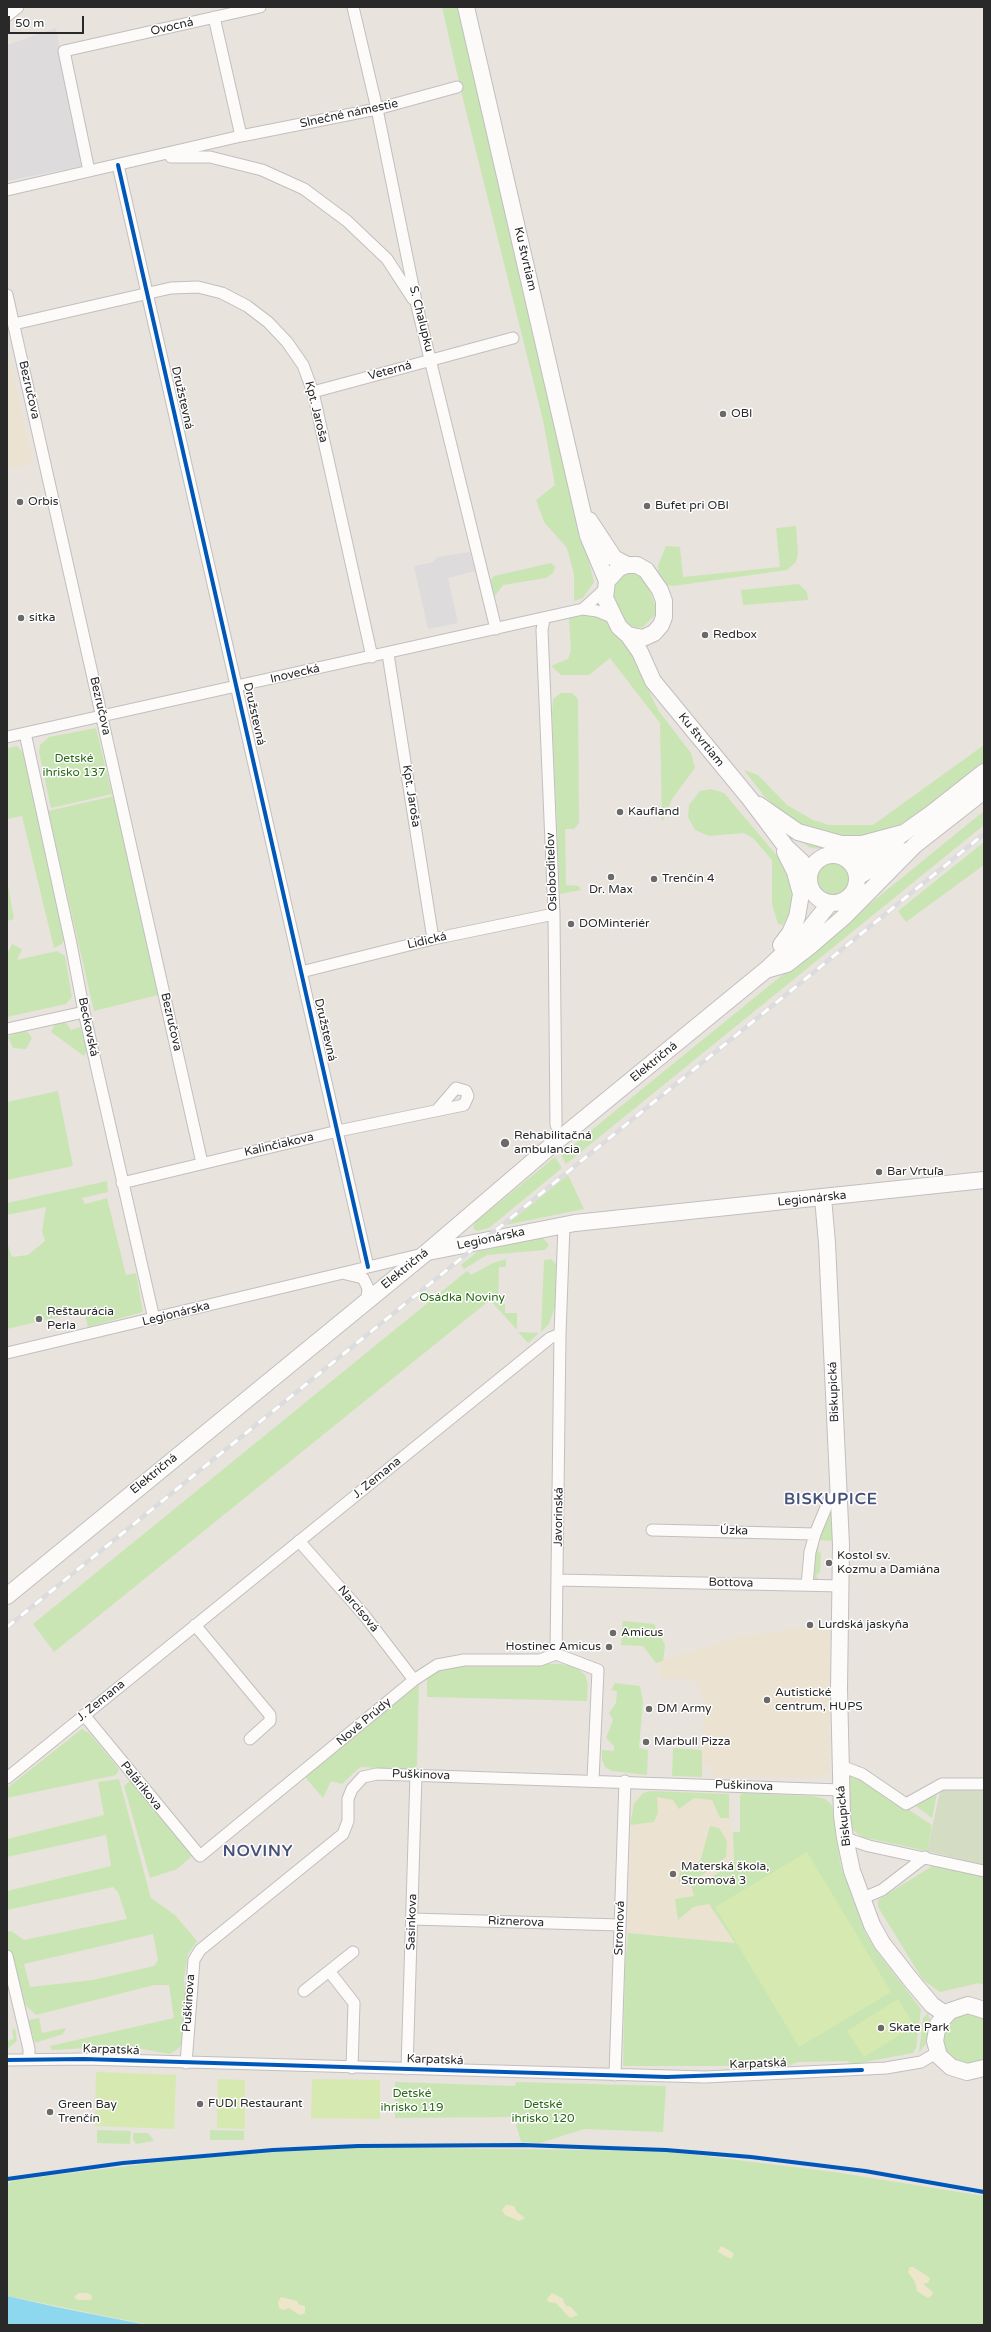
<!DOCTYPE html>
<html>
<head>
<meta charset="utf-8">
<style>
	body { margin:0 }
	#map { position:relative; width:991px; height:2332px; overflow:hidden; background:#e8e3dd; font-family:"Varela Round",sans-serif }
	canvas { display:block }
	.frame { position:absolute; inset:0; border:8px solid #292929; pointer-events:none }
	.scale { position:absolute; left:8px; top:16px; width:76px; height:18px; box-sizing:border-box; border:2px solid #292929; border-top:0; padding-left:5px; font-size:12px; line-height:14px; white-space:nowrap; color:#292929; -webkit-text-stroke:3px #fff; paint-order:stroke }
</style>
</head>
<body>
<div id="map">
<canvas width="991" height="2332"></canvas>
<div class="frame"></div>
<div class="scale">50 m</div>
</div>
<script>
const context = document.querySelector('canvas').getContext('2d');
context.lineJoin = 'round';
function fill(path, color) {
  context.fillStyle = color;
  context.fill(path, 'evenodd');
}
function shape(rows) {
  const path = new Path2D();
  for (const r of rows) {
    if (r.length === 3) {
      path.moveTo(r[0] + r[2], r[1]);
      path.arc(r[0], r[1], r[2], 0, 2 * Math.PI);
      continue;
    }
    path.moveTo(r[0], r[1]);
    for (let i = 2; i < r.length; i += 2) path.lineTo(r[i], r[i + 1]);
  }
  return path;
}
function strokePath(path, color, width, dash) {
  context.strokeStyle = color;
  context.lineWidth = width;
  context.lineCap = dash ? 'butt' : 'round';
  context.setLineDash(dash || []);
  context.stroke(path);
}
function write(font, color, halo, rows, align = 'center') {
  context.font = font + ' "Varela Round",sans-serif';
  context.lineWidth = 3;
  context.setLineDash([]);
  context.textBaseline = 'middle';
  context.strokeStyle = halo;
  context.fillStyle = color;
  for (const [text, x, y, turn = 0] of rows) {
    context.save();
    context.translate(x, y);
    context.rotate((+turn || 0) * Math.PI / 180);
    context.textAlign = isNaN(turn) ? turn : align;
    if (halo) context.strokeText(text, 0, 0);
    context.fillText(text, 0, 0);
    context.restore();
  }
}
const industrial = shape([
	[56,28,82,166,7,181,7,45],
	[470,552,475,571,448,578,458,623,428,629,414,566,433,562,437,557]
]);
const education = shape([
	[7,347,33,463,7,469],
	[789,1628,830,1628,830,1773,820,1778,712,1777,712,1766,702,1766,704,1703,696,1679,659,1678,659,1661,744,1636,787,1631],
	[650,1791,729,1794,734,1862,698,1887,736,1943,628,1933,632,1803,636,1795]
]);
const green = shape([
	[442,7,457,7,594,582,583,598,574,601,574,574,567,548,544,522,536,500,555,485,543,420,461,91],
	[796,526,798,554,796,562,787,570,673,586,664,584,658,577,658,565,666,546,680,547,683,577,780,567,776,528],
	[551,563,555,567,553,573,546,578,503,585,495,596,493,593,491,580,494,576],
	[623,571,638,573,645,579,656,607,655,615,643,627,636,628,629,625,622,619,612,595,612,582],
	[799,584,807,592,808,600,743,605,741,590],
	[585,614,607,619,633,650,641,674,658,710,691,753,695,768,672,799,662,822,660,723,610,658,589,675,561,675,551,666,568,659,571,651,569,618],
	[561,693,572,693,578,699,579,823,574,829,565,829,566,885,579,886,581,890,560,894,552,714,553,699],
	[96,728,112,794,51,808,39,752,40,745,49,737],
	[984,745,984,762,905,823,872,836,845,839,795,824,764,796,744,770,758,775,787,805,813,820,829,825,873,825],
	[17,746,25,755,64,939,62,944,54,948,22,816,7,819,7,748],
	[711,789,724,793,784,864,790,880,792,898,790,914,783,925,778,924,772,904,772,860,753,838,744,833,709,836,695,830,688,817,689,805,700,791],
	[114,796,158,995,94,1011,48,811],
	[984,811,984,825,566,1164,561,1155],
	[792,834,844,848,852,854,837,850,810,848],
	[984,842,984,865,906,922,898,911],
	[833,878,18],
	[7,881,14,919,7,921],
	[12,944,22,949,17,960,57,951,65,956,72,997,66,1004,7,1017,7,954],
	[60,1014,71,1030,80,1027,87,1050,84,1056,51,1032],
	[25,1028,32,1038,26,1049,13,1048,8,1037],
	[58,1091,73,1166,7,1180,7,1102],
	[555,1157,562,1168,489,1228,477,1231,473,1228,475,1222],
	[568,1175,584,1209,506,1225],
	[107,1181,108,1192,82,1198,85,1204,107,1198,126,1275,136,1273,143,1312,88,1327,84,1311,7,1329,7,1242,12,1257,28,1255,45,1241,42,1231,46,1207,7,1215,7,1203],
	[542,1237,549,1245,545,1250,487,1255,464,1269,461,1265,477,1252],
	[506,1259,506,1267,499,1267,498,1304,505,1304,505,1313,517,1313,517,1330,490,1300,54,1652,33,1624,467,1271,471,1275,493,1263],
	[551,1259,556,1264,555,1306,549,1324,541,1332,544,1260],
	[518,1332,539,1333,528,1343],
	[831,1500,834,1541,819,1540,818,1552,821,1553,820,1572,816,1576,820,1581,813,1578,816,1539],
	[623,1621,654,1624,665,1645,663,1661,656,1663,643,1646,621,1645],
	[455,1661,561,1664,576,1667,585,1675,588,1684,587,1701,427,1697,427,1671],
	[419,1679,417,1766,411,1770,360,1767,342,1784,331,1781,323,1798,305,1777],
	[615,1683,640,1686,643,1701,639,1748,648,1750,647,1775,612,1771,605,1767,602,1760,602,1750,614,1751,614,1746,606,1738,613,1720,609,1713,616,1703,617,1691,611,1690],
	[82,1729,90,1734,115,1764,119,1770,116,1775,7,1798,7,1788],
	[673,1748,702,1750,702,1777,672,1776],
	[848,1770,932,1825,927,1851,862,1837,853,1830,851,1822],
	[119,1779,151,1898,175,1915,197,1941,188,1954,184,1980,186,1999,182,2043,179,2048,170,2054,125,2046,52,2050,50,2046,174,2018,169,1985,154,1985,36,2015,19,1999,7,1945,7,1932,11,1931,24,1940,127,1919,118,1892,113,1887,7,1910,7,1891,111,1866,106,1835,7,1857,7,1839,104,1815,98,1782],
	[153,1934,158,1960,154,1966,93,1980,30,1987,24,1964],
	[132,1779,194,1854,177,1869,150,1878,124,1786],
	[938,1788,932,1818,913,1804],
	[650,1791,729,1794,729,1818,720,1818,712,1800,694,1798,679,1809,673,1800,657,1797,658,1813,654,1822,630,1825,634,1804,643,1793],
	[742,1793,812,1796,825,1799,831,1804,838,1824,835,1832,841,1866,865,1932,876,1950,921,2009,916,2048,913,2053,855,2064,846,2061,798,2062,788,2066,623,2066,625,1967,628,1933,735,1943,709,1904,693,1907,678,1920,675,1899,694,1896,691,1885,697,1880,701,1884,734,1862,733,1832,740,1832,740,1796],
	[710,1826,719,1828,727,1841,726,1857,689,1885,679,1882,681,1865,700,1862],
	[937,1863,984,1876,984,1985,979,1983,940,1992,923,1980,878,1907,878,1900],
	[928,2013,931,2026,929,2039,919,2053,923,2018],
	[964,2013,984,2018,984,2060,967,2066,947,2056,941,2036,949,2020],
	[39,2018,42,2033,66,2028,63,2034,35,2043,28,2020],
	[15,2029,17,2041,7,2049,7,2041,14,2039,12,2030],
	[395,2082,515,2086,516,2082,666,2086,663,2132,584,2129,540,2143,521,2142,514,2117,395,2118],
	[97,2130,131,2131,130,2144,97,2143],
	[210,2130,244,2131,244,2140,210,2140],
	[133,2133,148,2133,154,2141,136,2144,133,2140],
	[346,2147,665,2151,834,2172,984,2196,984,2325,150,2325,7,2296,7,2184,15,2180,184,2159]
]);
const sand = shape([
	[506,2205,514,2206,517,2212,525,2218,519,2221,505,2215,502,2210],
	[721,2246,732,2252,734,2254,731,2259,718,2252],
	[910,2267,913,2267,930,2278,928,2283,925,2283,924,2285,933,2292,931,2296,928,2298,917,2291,915,2282,908,2272],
	[79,2293,88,2293,92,2296,91,2300,77,2300,74,2297],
	[552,2293,562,2298,566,2306,571,2307,578,2315,570,2318,556,2303,548,2302,547,2299],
	[281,2297,297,2301,299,2305,305,2306,305,2313,300,2315,289,2308,283,2310,279,2308,278,2302]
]);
const cemetery = shape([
	[941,1787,984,1788,984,1865,927,1851]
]);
const pitch = shape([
	[807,1852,891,1992,799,2047,715,1907],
	[898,1999,914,2026,864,2057,847,2031],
	[96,2072,176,2075,174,2129,95,2126],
	[218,2079,245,2080,245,2129,217,2128],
	[312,2079,380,2080,380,2119,311,2118]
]);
const water = shape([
	[7,2296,56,2307,147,2325,7,2325]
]);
const street = shape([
	[353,7,377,109,417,306,496,629],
	[7,16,18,7],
	[214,17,241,136],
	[171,157,210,157,262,170,304,189,347,221,387,259,413,299],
	[118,165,368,1267],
	[89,171,64,51,260,7],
	[7,190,241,136,377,109,457,87],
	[7,295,202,1163],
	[14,324,171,288,198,287,222,293,247,306,268,322,287,342,303,365,313,392,372,657],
	[313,392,513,338],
	[583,609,605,589],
	[544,619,542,630,554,914,556,1125],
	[388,654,433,939],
	[25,733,71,944,84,1012,154,1319],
	[7,737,583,609,597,611,614,618],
	[301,972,433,939,554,914],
	[7,1029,84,1012],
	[122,1183,338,1131,464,1105,468,1096,466,1091,456,1088,437,1110],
	[564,1225,560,1334,556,1654,598,1670,593,1780],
	[346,1274,363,1278,368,1288,367,1300],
	[7,1353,423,1254],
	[652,1530,815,1534],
	[299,1541,364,1615,414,1680],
	[557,1580,842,1586],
	[807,1585,810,1552,815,1534,829,1500,838,1495],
	[195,1625,270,1715,270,1721,250,1739],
	[84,1715,200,1856,414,1680,437,1665,464,1660,540,1660,556,1654],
	[841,1766,862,1774,906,1804,942,1784,984,1784],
	[7,1778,550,1338,560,1334],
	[845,1838,869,1846,984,1871],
	[861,1899,882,1890,925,1857],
	[412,1919,620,1925],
	[7,1956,29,2049,29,2059],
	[329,1971,354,2003,352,2068],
	[304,1991,353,1952],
	[7,2060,84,2059,705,2077,886,2068,921,2062,938,2052],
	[186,2063,194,1960,200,1950,343,1834,348,1821,348,1799,352,1789,363,1777,377,1774,841,1790],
	[407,2069,416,1775],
	[615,2075,625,1781]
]);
const secondary = shape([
	[466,7,588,536,607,581],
	[589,520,614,558,627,565],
	[627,565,637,565,646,570,660,590,664,601,664,617,661,625,654,633,643,638,628,635,619,627,605,598,607,581,619,568,627,565],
	[628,635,640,652,653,681,750,799,786,847,802,862,809,875],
	[759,805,798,832,841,844,862,844,903,833],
	[833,879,24],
	[848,860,861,859,884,847,932,813,984,772],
	[857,877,903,851],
	[781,945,790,933,797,917,801,894,795,872,785,852],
	[769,969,787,964,809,947,845,916,915,845,984,791],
	[823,1198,827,1243,841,1545,839,1689,842,1816,845,1838,852,1871,872,1925,882,1943,911,1980,932,2005,945,2014],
	[428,1252,575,1223,984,1180],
	[7,1596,427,1252,552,1145,767,969,810,928,830,903],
	[984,2010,968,2005,950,2011,938,2024,935,2041,939,2056,951,2067,967,2072,984,2068]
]);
const rail = shape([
	[7,1627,984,834]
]);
const cycleway = shape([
	[118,165,368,1267],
	[7,2060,84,2059,667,2077,862,2070],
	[7,2179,123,2163,273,2150,358,2146,523,2145,666,2150,751,2157,865,2171,984,2192]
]);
const markers = [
	[723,414,4,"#6c6a68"],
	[20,502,4,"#6c6a68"],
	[647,506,4,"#6c6a68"],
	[21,618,4,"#6c6a68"],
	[705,635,4,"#6c6a68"],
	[620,812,4,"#6c6a68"],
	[611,877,4,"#6c6a68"],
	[654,879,4,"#6c6a68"],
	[571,924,4,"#6c6a68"],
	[505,1143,5,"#6c6a68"],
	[879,1172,4,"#6c6a68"],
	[39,1319,4,"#6c6a68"],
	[829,1563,4,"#6c6a68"],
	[810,1625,4,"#6c6a68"],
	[613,1633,4,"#6c6a68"],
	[609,1647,4,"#6c6a68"],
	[767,1700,4,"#6c6a68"],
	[649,1709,4,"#6c6a68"],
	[646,1742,4,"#6c6a68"],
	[673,1874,4,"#6c6a68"],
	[881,2028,4,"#6c6a68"],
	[200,2104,4,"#6c6a68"],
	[50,2112,4,"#6c6a68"]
];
const streetNames = [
	["Ovocná",172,27,-13],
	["Slnečné námestie",349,114,-12],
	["Ku štvrtiam",525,259,77],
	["S. Chalupku",421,319,76],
	["Veterná",390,371,-15],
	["Bezručova",29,390,77],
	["Družstevná",182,398,77],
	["Kpt. Jaroša",316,412,76],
	["Inovecká",295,674,-13],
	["Bezručova",100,706,77],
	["Družstevná",254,714,77],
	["Ku štvrtiam",701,740,51],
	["Kpt. Jaroša",411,796,81],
	["Osloboditeľov",552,872,-92],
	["Lidická",427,941,-13],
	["Bezručova",171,1022,77],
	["Beckovská",88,1027,78],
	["Družstevná",325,1030,77],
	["Električná",654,1062,-39],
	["Kalinčiakova",279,1145,-13],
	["Legionárska",812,1199,-6],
	["Legionárska",491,1239,-12],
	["Električná",405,1269,-39],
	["Legionárska",176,1314,-14],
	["Biskupická",834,1392,-92],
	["Električná",154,1474,-39],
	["J. Zemana",377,1478,-39],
	["Javorinská",559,1517,-89],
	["Úzka",734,1531,1],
	["Bottova",731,1583,1],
	["Narcisová",358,1609,50],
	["J. Zemana",101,1701,-39],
	["Nové Prúdy",364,1722,-40],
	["Puškinova",421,1775,2],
	["Palárikova",141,1786,51],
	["Puškinova",744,1786,2],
	["Biskupická",844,1816,-96],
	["Sasinkova",412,1922,-88],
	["Riznerova",516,1922,2],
	["Stromová",620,1928,-88],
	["Puškinova",189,2003,-86],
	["Karpatská",111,2050,2],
	["Karpatská",435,2060,2],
	["Karpatská",758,2064,-2]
];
const poiNames = [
	["OBI",731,414],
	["Orbis",28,502],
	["Bufet pri OBI",655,506],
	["sitka",29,618],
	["Redbox",713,635],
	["Kaufland",628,812],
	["Trenčín 4",662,879],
	["Dr. Max",611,890,"center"],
	["DOMinteriér",579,924],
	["Rehabilitačná",514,1136],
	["ambulancia",514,1150],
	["Bar Vrtuľa",887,1172],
	["Reštaurácia",47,1312],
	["Perla",47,1326],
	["Kostol sv.",837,1556],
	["Kozmu a Damiána",837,1570],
	["Lurdská jaskyňa",818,1625],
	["Amicus",621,1633],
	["Hostinec Amicus",601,1647,"right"],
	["Autistické",775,1693],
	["centrum, HUPS",775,1707],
	["DM Army",657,1709],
	["Marbull Pizza",654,1742],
	["Materská škola,",681,1867],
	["Stromová 3",681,1881],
	["Skate Park",889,2028],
	["FUDI Restaurant",208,2104],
	["Green Bay",58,2105],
	["Trenčín",58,2119]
];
const parkNames = [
	["Detské",74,759],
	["ihrisko 137",74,773],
	["Osádka Noviny",462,1298],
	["Detské",412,2094],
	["ihrisko 119",412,2108],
	["Detské",543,2105],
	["ihrisko 120",543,2119]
];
const districtNames = [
	["BISKUPICE",831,1500],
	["NOVINY",258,1852]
];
fill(industrial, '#dedbdd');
fill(education, '#ece2d1');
fill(green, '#cae5b4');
fill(sand, '#eee6ca');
fill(cemetery, '#d4dcc4');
fill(pitch, '#d6e9b1');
fill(water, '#8dd8ee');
strokePath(street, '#c1bfbf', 13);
strokePath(secondary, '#c1bfbf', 18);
strokePath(street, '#fcfbfa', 11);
strokePath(secondary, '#fcfbfa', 16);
strokePath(rail, '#dcdcde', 4.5);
strokePath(rail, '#fff', 3, [9]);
strokePath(cycleway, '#0057b8', 4);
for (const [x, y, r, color] of markers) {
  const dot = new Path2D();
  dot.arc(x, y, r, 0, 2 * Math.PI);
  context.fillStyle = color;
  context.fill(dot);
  strokePath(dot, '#fff', 1.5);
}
write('12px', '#292929', '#fff', streetNames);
write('12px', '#292929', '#fff', poiNames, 'left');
write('12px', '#296916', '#fff', parkNames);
context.letterSpacing = '1px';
write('bold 16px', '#47527b', '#fff', districtNames);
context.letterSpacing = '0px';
</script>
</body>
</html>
